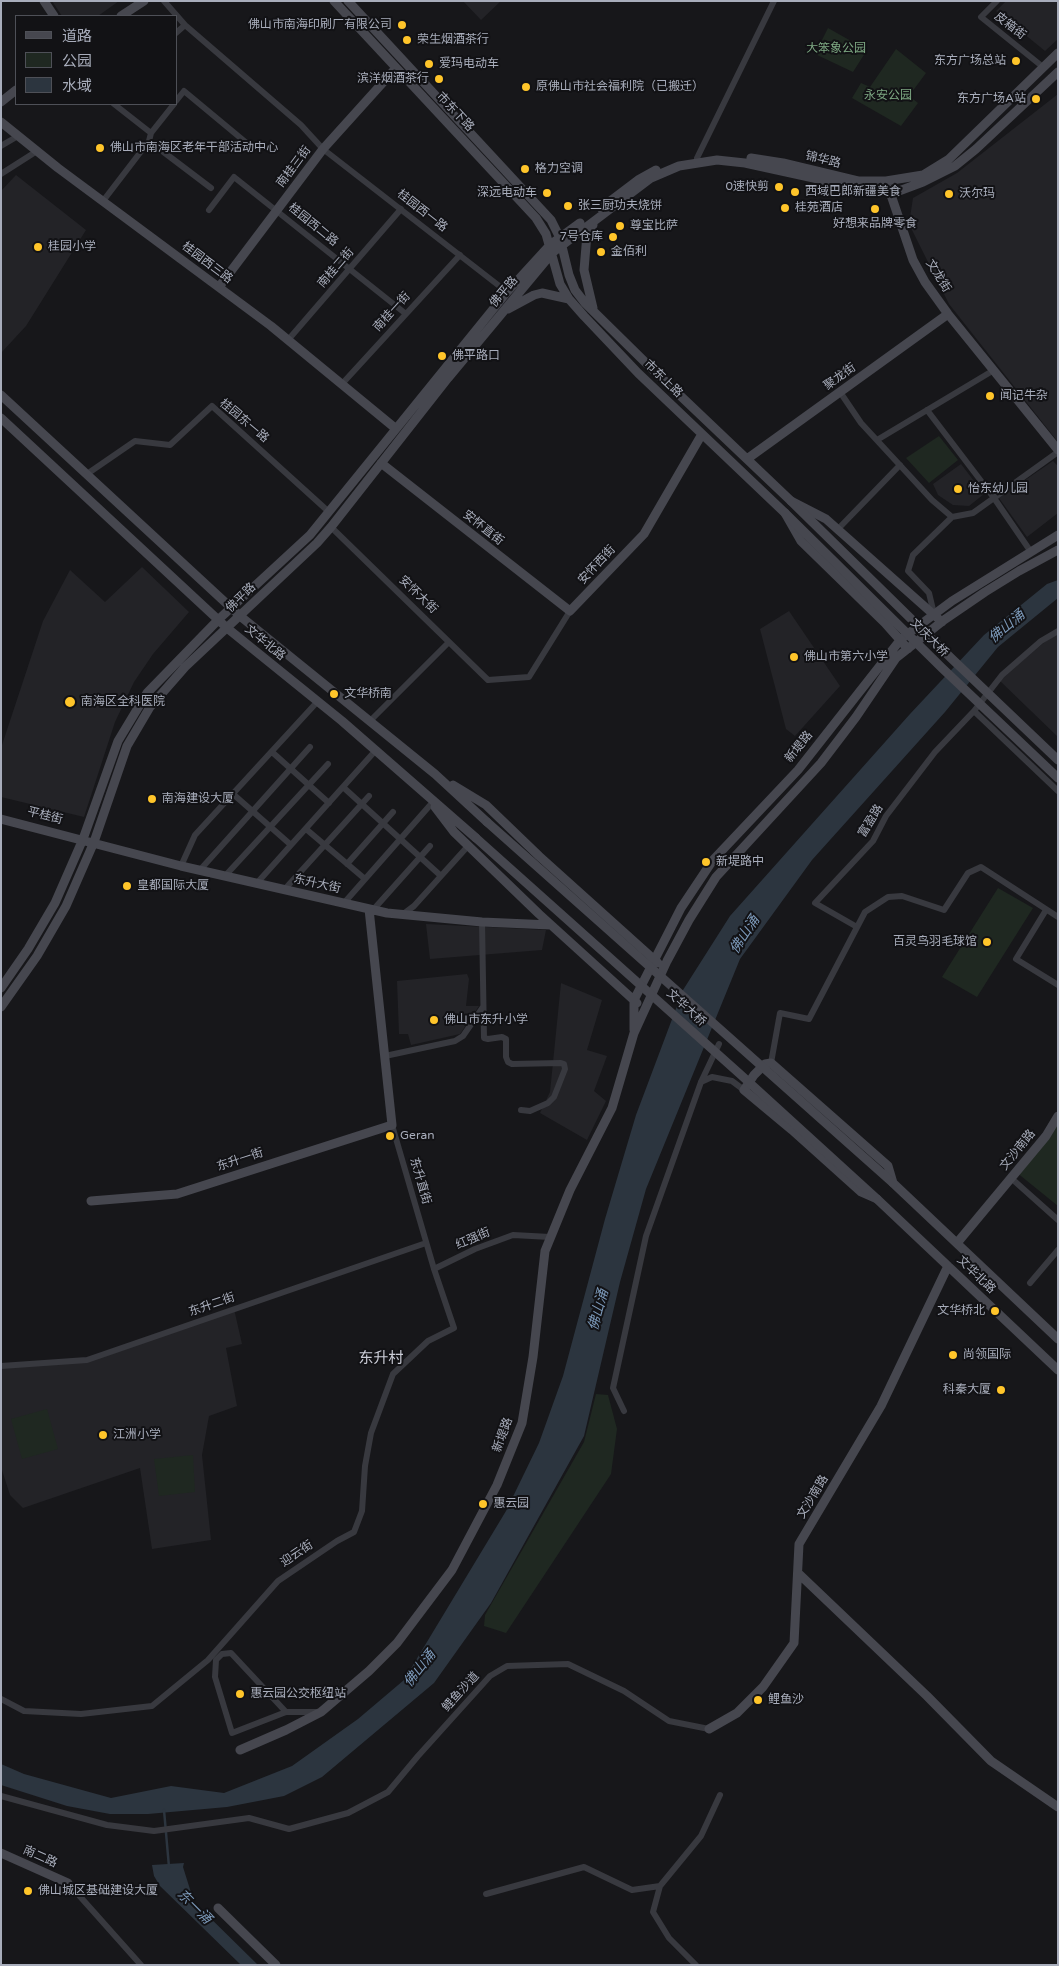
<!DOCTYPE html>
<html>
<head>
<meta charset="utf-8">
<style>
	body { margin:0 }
	#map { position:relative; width:1059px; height:1966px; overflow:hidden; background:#17171a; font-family:"Varela Round","Noto Sans SC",sans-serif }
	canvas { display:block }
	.frame { position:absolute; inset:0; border:2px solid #a8adbb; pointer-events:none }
	.legend { position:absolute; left:15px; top:15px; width:162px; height:90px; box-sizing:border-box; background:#121215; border:1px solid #4e5057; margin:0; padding:6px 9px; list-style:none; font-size:15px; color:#a8adbb }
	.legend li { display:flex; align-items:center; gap:10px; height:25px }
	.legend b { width:25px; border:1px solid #4e5057 }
</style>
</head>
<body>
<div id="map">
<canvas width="1059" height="1966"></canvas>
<div class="frame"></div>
<ul class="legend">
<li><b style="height:6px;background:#46474f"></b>道路</li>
<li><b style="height:14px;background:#1f2821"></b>公园</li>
<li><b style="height:14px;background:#2c353f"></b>水域</li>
</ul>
</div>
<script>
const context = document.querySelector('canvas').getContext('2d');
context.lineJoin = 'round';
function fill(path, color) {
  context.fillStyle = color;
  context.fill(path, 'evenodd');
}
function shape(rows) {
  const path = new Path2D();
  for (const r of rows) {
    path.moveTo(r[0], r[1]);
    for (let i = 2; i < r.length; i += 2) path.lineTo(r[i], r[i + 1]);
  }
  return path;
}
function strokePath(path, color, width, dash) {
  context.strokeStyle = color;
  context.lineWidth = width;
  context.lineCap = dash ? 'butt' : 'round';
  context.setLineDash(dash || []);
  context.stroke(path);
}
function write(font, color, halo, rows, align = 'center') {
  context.font = font + ' "Varela Round","Noto Sans SC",sans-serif';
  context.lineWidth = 4;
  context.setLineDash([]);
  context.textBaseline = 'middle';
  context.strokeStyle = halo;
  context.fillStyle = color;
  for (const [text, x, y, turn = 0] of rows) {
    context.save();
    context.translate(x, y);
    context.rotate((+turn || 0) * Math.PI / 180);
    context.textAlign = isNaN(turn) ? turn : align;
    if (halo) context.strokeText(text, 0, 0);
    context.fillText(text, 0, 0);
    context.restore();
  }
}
const built = shape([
	[52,1,119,1,98,16,62,16],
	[463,1,501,1,481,20],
	[1006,1,1058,1,1058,39,1045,51,996,11],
	[1058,94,1058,442,949,304,909,224,913,198,957,173],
	[16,175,86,230,26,326,1,353,1,191],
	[1053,461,1058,466,1058,513,1027,537,999,498],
	[961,464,984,494,969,506,953,505,938,495,933,484],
	[142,567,189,612,153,654,134,682,115,722,84,817,1,797,1,748,43,621,70,570,105,602],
	[789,611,840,686,795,736,786,729,760,629],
	[1058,631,1058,737,999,680],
	[426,924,546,930,542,950,430,959],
	[467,974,469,979,466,1006,479,1006,460,1034,411,1045,408,1034,399,1034,397,981],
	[561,983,602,1000,587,1050,607,1056,594,1091,606,1101,587,1140,540,1113,550,1092],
	[234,1309,242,1344,226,1348,237,1406,209,1416,202,1455,211,1540,152,1549,140,1468,23,1508,10,1495,1,1467,1,1366,87,1360]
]);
const green = shape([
	[828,28,867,50,853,72,815,54],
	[896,49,926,73,909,96,918,103,901,126,852,98,861,83,870,87],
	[939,436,958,460,929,483,906,458],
	[998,888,1033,908,977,997,942,977],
	[1058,1116,1058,1206,1016,1172],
	[596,1394,608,1395,617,1429,611,1474,506,1633,484,1626,485,1615,584,1442],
	[47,1409,58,1449,22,1459,11,1419],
	[193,1455,195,1492,159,1496,154,1459]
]);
const water = shape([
	[1058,580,1058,598,998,647,945,712,812,860,740,959,646,1189,620,1282,584,1436,491,1603,434,1683,322,1777,284,1796,227,1807,148,1814,110,1814,67,1806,1,1785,1,1764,24,1774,111,1798,171,1786,224,1793,292,1766,358,1719,404,1680,506,1511,539,1443,563,1376,605,1219,636,1115,683,990,730,916,910,714,984,635,1047,584],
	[184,1863,183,1867,194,1902,258,1965,241,1965,160,1886,154,1876,152,1865]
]);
const stream = shape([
	[164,1810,169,1867]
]);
const street = shape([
	[164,1,185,25,301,125,323,149,507,292],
	[997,1,981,17,1043,67],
	[176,33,185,25],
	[176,101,184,91,249,145],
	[114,104,151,133],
	[149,141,211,188],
	[1,146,18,136],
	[697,158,774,1],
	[1,174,37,151],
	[103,201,149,141,151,133,174,104],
	[209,210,234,177,406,314],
	[288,340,401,209],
	[341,385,460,255],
	[840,392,861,423,932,500,952,517,973,513,1058,452],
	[927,410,994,498,1031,552],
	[877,440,994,370],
	[87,474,135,441,170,445,212,406,329,512],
	[331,527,488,680,529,677,570,611],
	[838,529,900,465],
	[934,614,929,593,908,571,913,555,952,517],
	[1058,631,1041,641,1002,675,974,711,1058,791],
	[369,722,449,642],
	[272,752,329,803],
	[343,787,441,876],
	[233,794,291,845],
	[306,829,365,879],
	[347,864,393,812],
	[181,866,195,835,318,701],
	[200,870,310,747],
	[225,876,328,764],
	[257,883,376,750],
	[284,890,369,796],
	[344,903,432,803],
	[373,910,430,846],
	[1046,910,1016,959,1058,985],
	[402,915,414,906,468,846],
	[482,922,484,1038,488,1039,502,1037,506,1039,506,1057,508,1062,512,1064,561,1063,564,1064,565,1069,554,1097,548,1103,530,1111,521,1110],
	[857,927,815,903,873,841,886,816,935,752,974,711],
	[385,1056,455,1041,463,1036,483,1007],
	[771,1063,780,1013,809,1019,865,912,888,897,902,896,944,910,968,873,981,867,1058,917],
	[701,1082,712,1077,732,1081,744,1090],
	[392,1125,434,1269,475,1249,513,1235,550,1237],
	[1011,1178,1058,1220],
	[1030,1283,1058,1250],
	[1,1366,87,1360,426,1243],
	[624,1411,613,1388,646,1236,701,1082,719,1044],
	[1,1699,24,1711,81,1714,152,1706,208,1660,278,1581,337,1541,354,1532,362,1511,365,1466,371,1433,393,1374,428,1341,454,1328,434,1269],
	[286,1712,231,1653,222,1654,216,1660,215,1677,232,1733,286,1712,320,1712],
	[1,1796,107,1825,154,1831,249,1818,289,1829,348,1813,388,1792,418,1756,490,1676,507,1666,568,1664,624,1691,669,1721,709,1729],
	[68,1883,141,1965],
	[486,1894,584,1867,632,1890,660,1886],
	[696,1965,669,1938,653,1912,660,1886,701,1836,720,1795]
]);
const secondary = shape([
	[44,1,54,16],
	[334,1,536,218,546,234,560,284,569,299,584,316,638,373,785,513,801,541,885,623,908,649],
	[348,1,551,220,560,238,569,275,575,290,585,303,647,364,791,501,826,519,942,622],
	[121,16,144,1],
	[1,102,16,90],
	[1,122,58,168,271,326,395,428],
	[751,158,783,163,858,181,886,181,923,175,949,159,1058,53],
	[889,189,913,260,925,282,948,314,1058,450],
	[601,208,638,180,656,170],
	[219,287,323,149,396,68],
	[593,308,584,270,587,234,593,225],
	[508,309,534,295,542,293,569,299],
	[1,395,240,616,435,774,487,822],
	[1,418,227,628,342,721,476,838],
	[747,459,948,314],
	[381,463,570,611,644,534,702,434],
	[453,785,486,805,539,856,658,963],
	[435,807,454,832,539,914,637,1003],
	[1,819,181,866,387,913,482,922,551,925],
	[1,988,28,949,55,903,83,839,118,741,147,693,219,619,310,535,507,292,550,245,580,223],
	[1,1007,37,956,66,906,94,842,127,746,150,707,185,667,317,543,331,527,448,378,552,253,651,178,679,166,717,160,745,163,864,189,890,192,899,191,923,182,955,166,976,149,1058,72],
	[634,1030,634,1000,681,908,713,860,798,770,901,639,952,601,1058,535],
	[91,1201,177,1194,392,1125,369,909],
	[957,1243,1046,1136,1058,1116],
	[1058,1339,893,1183,888,1166,771,1063,765,1064,754,1075,744,1090,792,1130,861,1192,877,1199,1058,1370],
	[798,1573,927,1696,991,1761,1058,1807],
	[709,1729,737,1713,763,1687,794,1643,799,1544,881,1406,948,1266],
	[240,1750,286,1730,321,1712,369,1671,397,1643,452,1570,497,1485,522,1423,533,1357,545,1251,570,1190,612,1108,634,1033,667,961,689,920,716,877,821,763,856,717,896,658,944,620,985,592,1019,571,1058,550],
	[1,1853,68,1883],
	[218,1908,276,1965]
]);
const secondaryBridge = shape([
	[791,501,951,658,1058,760],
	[785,513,942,668,1058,778],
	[487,822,893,1183],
	[476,838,741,1075,877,1199]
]);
const markers = [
	[402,25,5,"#ffc52a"],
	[407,40,5,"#ffc52a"],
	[1016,61,5,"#ffc52a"],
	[429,64,5,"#ffc52a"],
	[439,79,5,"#ffc52a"],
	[526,87,5,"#ffc52a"],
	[1036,99,5,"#ffc52a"],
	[100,148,5,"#ffc52a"],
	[525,169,5,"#ffc52a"],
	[779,187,5,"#ffc52a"],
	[795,192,5,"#ffc52a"],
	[547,193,5,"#ffc52a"],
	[949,194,5,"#ffc52a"],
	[568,206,5,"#ffc52a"],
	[785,208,5,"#ffc52a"],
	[875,209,5,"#ffc52a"],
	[620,226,5,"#ffc52a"],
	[613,237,5,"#ffc52a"],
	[38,247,5,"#ffc52a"],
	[601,252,5,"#ffc52a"],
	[442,356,5,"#ffc52a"],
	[990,396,5,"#ffc52a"],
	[958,489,5,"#ffc52a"],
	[794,657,5,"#ffc52a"],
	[334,694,5,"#ffc52a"],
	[70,702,6,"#ffc52a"],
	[152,799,5,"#ffc52a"],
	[706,862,5,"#ffc52a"],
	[127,886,5,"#ffc52a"],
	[987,942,5,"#ffc52a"],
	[434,1020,5,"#ffc52a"],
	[390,1136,5,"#ffc52a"],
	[995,1311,5,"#ffc52a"],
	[953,1355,5,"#ffc52a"],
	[1001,1390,5,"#ffc52a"],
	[103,1435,5,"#ffc52a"],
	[483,1504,5,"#ffc52a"],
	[240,1694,5,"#ffc52a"],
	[758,1700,5,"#ffc52a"],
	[28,1891,5,"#ffc52a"]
];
const poiNames = [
	["佛山市南海印刷厂有限公司",392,25,"right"],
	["荣生烟酒茶行",417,40],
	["东方广场总站",1006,61,"right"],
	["爱玛电动车",439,64],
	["滨洋烟酒茶行",429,79,"right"],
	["原佛山市社会福利院（已搬迁）",536,87],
	["东方广场A站",1026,99,"right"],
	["佛山市南海区老年干部活动中心",110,148],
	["格力空调",535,169],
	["0速快剪",769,187,"right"],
	["西域巴郎新疆美食",805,192],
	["深远电动车",537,193,"right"],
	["沃尔玛",959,194],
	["张三厨功夫烧饼",578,206],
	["桂苑酒店",795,208],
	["好想来品牌零食",875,224,"center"],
	["尊宝比萨",630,226],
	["7号仓库",603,237,"right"],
	["桂园小学",48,247],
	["金佰利",611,252],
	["佛平路口",452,356],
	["闻记牛杂",1000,396],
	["怡东幼儿园",968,489],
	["佛山市第六小学",804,657],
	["文华桥南",344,694],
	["南海区全科医院",81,702],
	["南海建设大厦",162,799],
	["新堤路中",716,862],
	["皇都国际大厦",137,886],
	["百灵鸟羽毛球馆",977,942,"right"],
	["佛山市东升小学",444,1020],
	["Geran",400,1136],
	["文华桥北",985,1311,"right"],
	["尚领国际",963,1355],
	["科秦大厦",991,1390,"right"],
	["江洲小学",113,1435],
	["惠云园",493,1504],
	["惠云园公交枢纽站",250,1694],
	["鲤鱼沙",768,1700],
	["佛山城区基础建设大厦",38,1891]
];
const streetNames = [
	["皮箱街",1010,26,38],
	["市东下路",455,112,47],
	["锦华路",823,160,14],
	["南桂三街",294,167,-53],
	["桂园西一路",422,211,38],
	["桂园西二路",313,225,39],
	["桂园西三路",207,263,37],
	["南桂二街",336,268,-49],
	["文龙街",938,276,58],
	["佛平路",504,292,-50],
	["南桂一街",392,312,-48],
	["聚龙街",840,377,-36],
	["市东上路",663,379,44],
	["桂园东一路",244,421,40],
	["安怀直街",483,528,38],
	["安怀西街",597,565,-47],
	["安怀大街",418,595,44],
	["佛平路",241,598,-44],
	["文庆大桥",929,638,45],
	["文华北路",265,643,39],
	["新堤路",799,747,-51],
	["平桂街",45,816,14],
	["富盈路",871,821,-58],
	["东升大街",317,884,13],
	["文华大桥",686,1008,42],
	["文沙南路",1018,1150,-51],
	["东升一街",240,1160,-18],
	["东升直街",420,1181,74],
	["红强街",473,1239,-23],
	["文华北路",976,1275,44],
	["东升二街",212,1305,-19],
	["新堤路",503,1435,-70],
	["文沙南路",813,1497,-59],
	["迎云街",297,1554,-34],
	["鲤鱼沙道",461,1692,-48],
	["南二路",40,1857,24]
];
const parkNames = [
	["大笨象公园",836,49],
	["永安公园",888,96]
];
const waterNames = [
	["佛山涌",1007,627,-40],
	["佛山涌",745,935,-57],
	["佛山涌",599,1310,-75],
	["佛山涌",420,1669,-52],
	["东一涌",194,1907,45]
];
const quarterNames = [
	["东升村",381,1359]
];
fill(built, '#232327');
fill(green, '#1f2821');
fill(water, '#2c353f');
strokePath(stream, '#2c353f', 2.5);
strokePath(street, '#38393f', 6);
strokePath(secondary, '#46474f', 9);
strokePath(secondaryBridge, '#46474f', 9);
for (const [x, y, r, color] of markers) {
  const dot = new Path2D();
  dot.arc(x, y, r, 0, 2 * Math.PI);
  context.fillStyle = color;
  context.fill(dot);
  strokePath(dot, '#121215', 2);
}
write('12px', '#a8adbb', '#121215', poiNames, 'left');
write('12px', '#a8adbb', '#121215', streetNames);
write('12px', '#7da883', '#121215', parkNames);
write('italic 14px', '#7c99b9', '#121215', waterNames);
write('15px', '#caccd6', '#121215', quarterNames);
</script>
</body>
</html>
